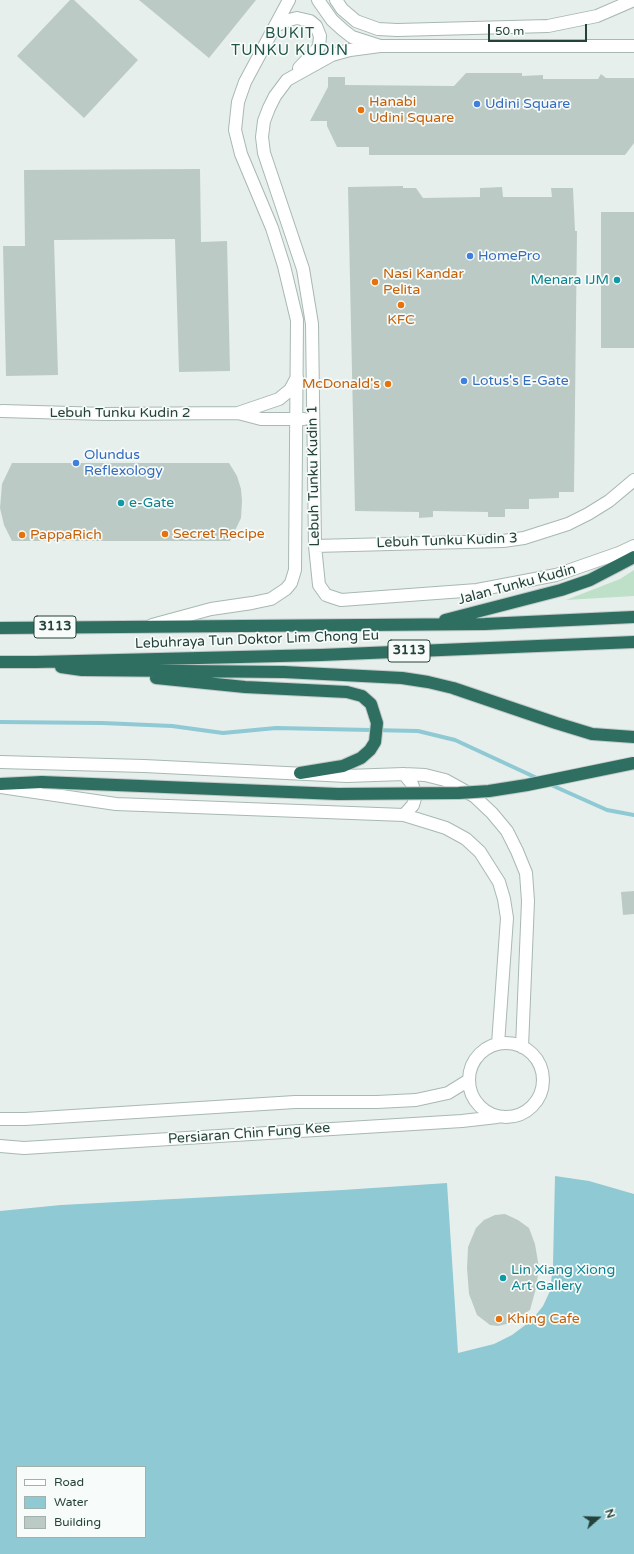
<!DOCTYPE html>
<html>
<head>
<meta charset="utf-8">
<style>
	body { margin:0 }
	#map { position:relative; width:634px; height:1554px; overflow:hidden; background:#e6efeb; font-family:"Varela Round",sans-serif }
	canvas { display:block }
	.legend { position:absolute; left:16px; top:1466px; width:130px; height:72px; box-sizing:border-box; background:#f7fbf9; border:1px solid #a3b1ad; margin:0; padding:5px 7px; list-style:none; font-size:12px; color:#24423a }
	.legend li { display:flex; align-items:center; gap:8px; height:20px }
	.legend b { width:20px; border:1px solid #a3b1ad }
	.north { position:absolute; left:578px; top:1498px; width:40px; height:40px; -webkit-text-stroke:3px #f7fbf9; paint-order:stroke; rotate:70deg; font-size:11px; font-weight:700; line-height:16px; text-align:center; color:#24423a }
	.north::after { content:''; display:block; margin:auto; width:14px; height:18px; background:#24423a; clip-path:polygon(50% 0,100% 100%,50% 72%,0 100%) }
	.scale { position:absolute; left:488px; top:24px; width:99px; height:18px; box-sizing:border-box; border:2px solid #24423a; border-top:0; padding-left:5px; font-size:12px; line-height:14px; white-space:nowrap; color:#24423a; -webkit-text-stroke:3px #f7fbf9; paint-order:stroke }
</style>
</head>
<body>
<div id="map">
<canvas width="634" height="1554"></canvas>
<ul class="legend">
<li><b style="height:5px;background:#fff"></b>Road</li>
<li><b style="height:11px;background:#8ec9d4"></b>Water</li>
<li><b style="height:11px;background:#bbcac4"></b>Building</li>
</ul>
<div class="north">N</div>
<div class="scale">50 m</div>
</div>
<script>
const context = document.querySelector('canvas').getContext('2d');
context.lineJoin = 'round';
function fill(path, color) {
  context.fillStyle = color;
  context.fill(path, 'evenodd');
}
function shape(rows) {
  const path = new Path2D();
  for (const r of rows) {
    if (r.length === 3) {
      path.moveTo(r[0] + r[2], r[1]);
      path.arc(r[0], r[1], r[2], 0, 2 * Math.PI);
      continue;
    }
    path.moveTo(r[0], r[1]);
    for (let i = 2; i < r.length; i += 2) path.lineTo(r[i], r[i + 1]);
  }
  return path;
}
function strokePath(path, color, width, dash) {
  context.strokeStyle = color;
  context.lineWidth = width;
  context.lineCap = dash ? 'butt' : 'round';
  context.setLineDash(dash || []);
  context.stroke(path);
}
function write(font, color, halo, rows, align = 'center') {
  context.font = font + ' "Varela Round",sans-serif';
  context.lineWidth = 3.5;
  context.setLineDash([]);
  context.textBaseline = 'middle';
  context.strokeStyle = halo;
  context.fillStyle = color;
  for (const [text, x, y, turn = 0] of rows) {
    context.save();
    context.translate(x, y);
    context.rotate((+turn || 0) * Math.PI / 180);
    context.textAlign = isNaN(turn) ? turn : align;
    if (halo) context.strokeText(text, 0, 0);
    context.fillText(text, 0, 0);
    context.restore();
  }
}
const green = shape([
	[634,570,634,596,566,600,620,579]
]);
const water = shape([
	[555,1176,589,1181,634,1194,634,1554,0,1554,0,1211,61,1205,343,1190,447,1183,458,1353,494,1344,512,1335,532,1320,543,1306,550,1291,553,1265],
	[17,1467,145,1467,145,1537,17,1537]
]);
const stream = shape([
	[0,722,102,723,172,726,223,733,276,728,418,731,455,740,539,779],
	[549,784,607,810,634,815]
]);
const building = shape([
	[70,0,74,0,138,60,84,118,17,56],
	[139,0,256,0,209,58],
	[466,73,522,73,522,76,543,75,543,79,598,79,601,74,606,78,634,78,634,143,625,155,369,155,369,147,337,147,327,126,327,121,310,121,328,87,328,77,345,77,345,85,454,86],
	[200,169,201,242,227,241,230,371,179,372,175,239,54,240,58,375,6,376,3,246,25,246,24,170],
	[403,186,403,188,416,188,423,198,480,197,480,188,502,187,503,197,552,197,551,188,573,188,575,231,577,231,574,492,559,492,559,498,529,499,529,509,505,509,505,517,488,517,488,512,433,511,433,517,419,518,419,512,355,511,348,187],
	[601,212,634,212,634,348,601,348],
	[12,463,229,463,237,476,241,489,242,501,241,518,230,541,12,541,4,525,0,508,2,484],
	[634,891,634,914,623,915,621,892],
	[505,1214,518,1220,529,1228,535,1244,539,1268,536,1288,530,1310,511,1323,498,1326,490,1325,477,1315,469,1294,467,1268,468,1247,476,1228,484,1220,495,1215]
]);
const minor = shape([
	[318,0,332,20,343,30,352,37,380,46,634,46],
	[336,0,342,9,356,21,378,29,397,30,548,26,597,16,634,0],
	[275,26,289,20,297,18,310,21,316,26,320,36,319,47,299,68],
	[380,46,350,50,332,55,287,80,275,96,269,108,264,121,262,137,264,153,303,269,312,324,315,546,319,585,326,595,341,600,477,590,556,575,619,553,634,546],
	[2,411,105,414,238,413,261,419,304,419],
	[238,413,279,399,290,390,297,377],
	[315,546,503,541,524,538,568,524,588,514,609,501,634,480],
	[152,625,211,609,252,603,271,599,286,589,291,583,295,570,297,320,284,266,272,228,241,154,235,130,238,102,245,82,289,0],
	[0,762,144,766,347,776,404,774,425,775,445,780,474,796,492,813,507,831,517,851,526,873,528,901,522,1047],
	[404,774,412,784,416,795,413,805,404,815],
	[0,787,116,804,404,815,446,828,466,839,480,852,499,882,504,899,507,918,498,1044],
	[506,1080,37],
	[0,1119,25,1119,295,1102,377,1102,416,1100,448,1093,469,1080],
	[0,1146,24,1148,462,1121,497,1117]
]);
const highway = shape([
	[445,620,561,590,590,580,634,557],
	[0,628,485,624,634,617],
	[0,662,36,662,321,655,634,642],
	[61,667,82,670,284,672,402,678,428,682,453,688,556,723,592,734,634,737],
	[156,678,245,687,347,692,362,696,371,704,377,723,375,742,370,750,361,758,343,766,300,773],
	[0,784,42,782]
]);
const highwayBridge = shape([
	[42,782,338,794,459,793,489,791,527,785,634,763]
]);
const markers = [
	[477,104,4,"#3f7fe0"],
	[361,110,4,"#e8710a"],
	[470,256,4,"#3f7fe0"],
	[617,280,4,"#0f9aa8"],
	[375,282,4,"#e8710a"],
	[401,305,4,"#e8710a"],
	[464,381,4,"#3f7fe0"],
	[388,384,4,"#e8710a"],
	[76,463,4,"#3f7fe0"],
	[121,503,4,"#0f9aa8"],
	[165,534,4,"#e8710a"],
	[22,535,4,"#e8710a"],
	[503,1278,4,"#0f9aa8"],
	[499,1319,4,"#e8710a"]
];
const shields = [
	[55,627,42],
	[409,651,42]
];
const shieldNames = [
	["3113",55,627],
	["3113",409,651]
];
const foodNames = [
	["Hanabi",369,102],
	["Udini Square",369,118],
	["Nasi Kandar",383,274],
	["Pelita",383,290],
	["KFC",401,320,"center"],
	["McDonald's",380,384,"right"],
	["Secret Recipe",173,534],
	["PappaRich",30,535],
	["Khing Cafe",507,1319]
];
const shopNames = [
	["Udini Square",485,104],
	["HomePro",478,256],
	["Lotus's E-Gate",472,381],
	["Olundus",84,455],
	["Reflexology",84,471]
];
const cultureNames = [
	["Menara IJM",609,280,"right"],
	["e-Gate",129,503],
	["Lin Xiang Xiong",511,1270],
	["Art Gallery",511,1286]
];
const streetNames = [
	["Lebuh Tunku Kudin 2",120,413],
	["Lebuh Tunku Kudin 1",314,476,-91],
	["Lebuh Tunku Kudin 3",447,541,-2],
	["Jalan Tunku Kudin",517,585,-15],
	["Lebuhraya Tun Doktor Lim Chong Eu",257,640,-2],
	["Persiaran Chin Fung Kee",249,1134,-4]
];
const neighbourhoodNames = [
	["BUKIT",290,34],
	["TUNKU KUDIN",290,51]
];
fill(green, '#bfe0c8');
fill(water, '#8ec9d4');
strokePath(stream, '#8ec9d4', 4);
fill(building, '#bbcac4');
strokePath(minor, '#a8b8b2', 14);
strokePath(highway, '#c2cac8', 14);
strokePath(minor, '#fff', 12);
strokePath(highway, '#2f6f62', 12);
strokePath(highwayBridge, '#c2cac8', 14, []);
strokePath(highwayBridge, '#2f6f62', 12);
for (const [x, y, r, color] of markers) {
  const dot = new Path2D();
  dot.arc(x, y, r, 0, 2 * Math.PI);
  context.fillStyle = color;
  context.fill(dot);
  strokePath(dot, '#f7fbf9', 1.5);
}
for (const [x, y, w] of shields) {
  const box = new Path2D();
  box.roundRect(x - w / 2, y - 11, w, 22, 3);
  context.fillStyle = '#f7fbf9';
  context.fill(box);
  strokePath(box, '#24423a', 1);
}
write('bold 13px', '#24423a', null, shieldNames);
write('14px', '#c56008', '#f7fbf9', foodNames, 'left');
write('14px', '#366cbe', '#f7fbf9', shopNames, 'left');
write('14px', '#0d838f', '#f7fbf9', cultureNames, 'left');
write('14px', '#24423a', '#f7fbf9', streetNames);
context.letterSpacing = '1px';
write('15px', '#1f5548', '#f7fbf9', neighbourhoodNames);
context.letterSpacing = '0px';
</script>
</body>
</html>
